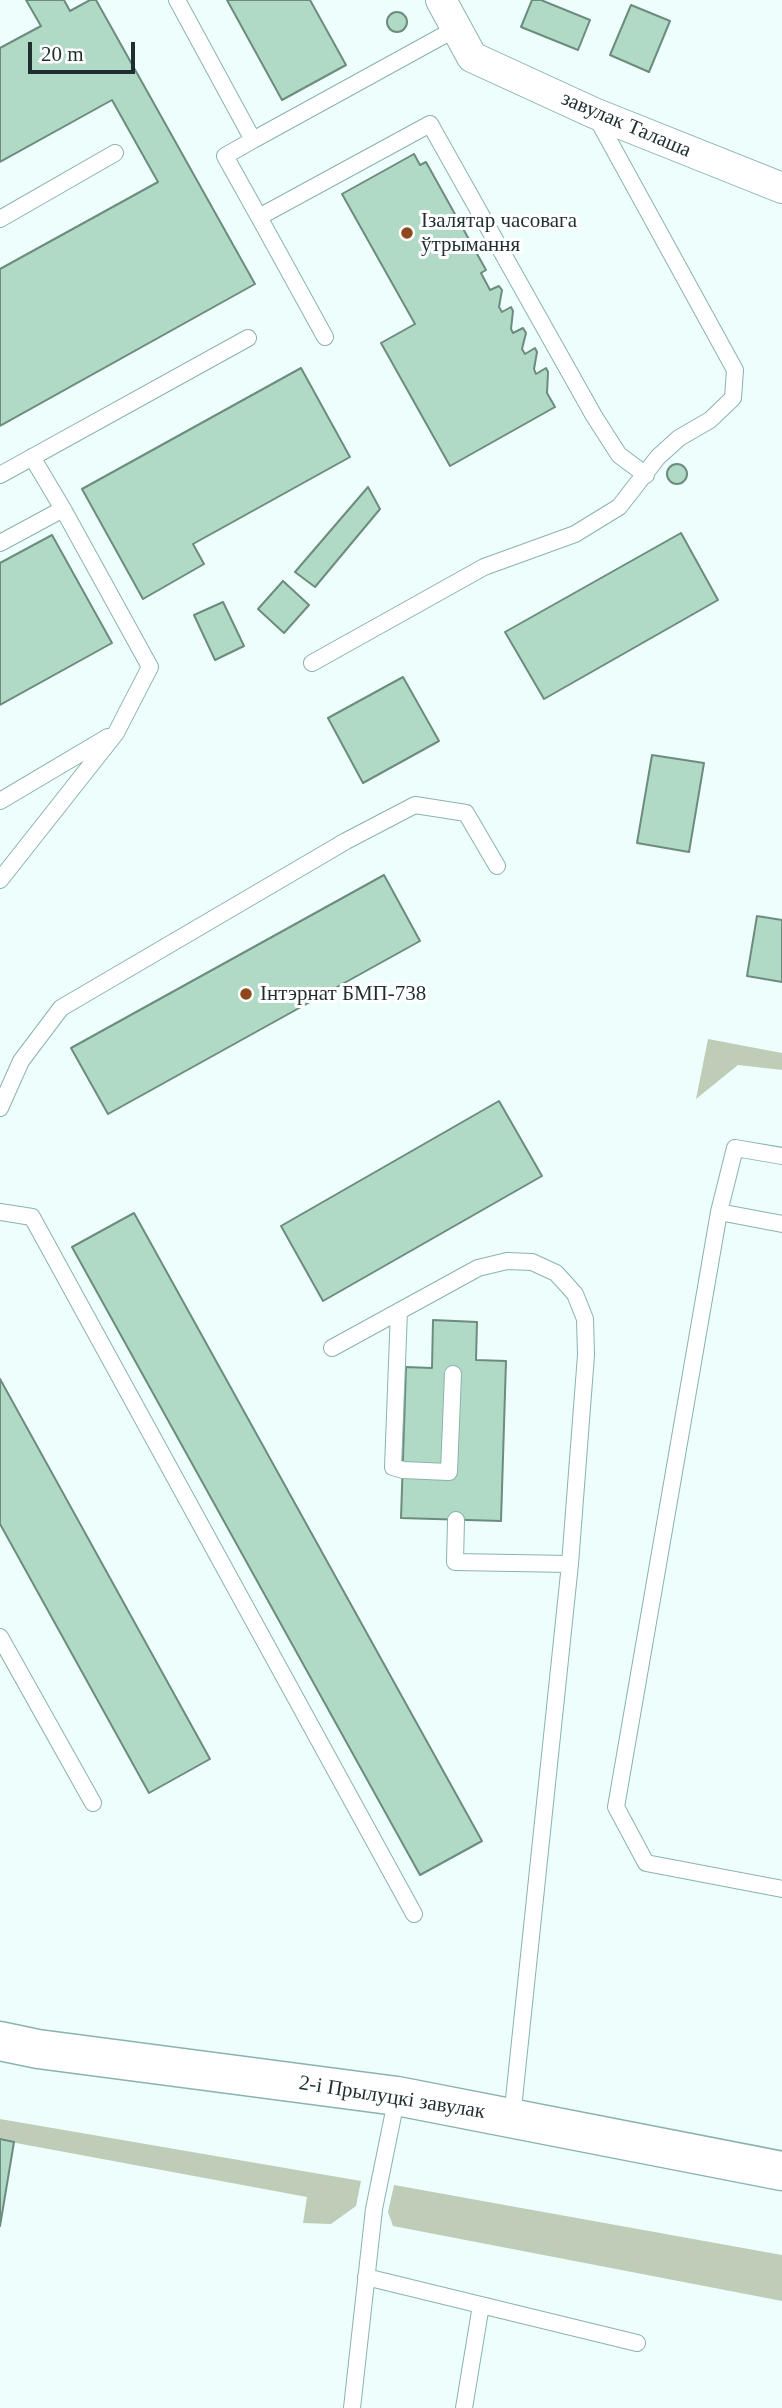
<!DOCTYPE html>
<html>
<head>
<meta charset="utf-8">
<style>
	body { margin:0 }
	#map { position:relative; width:782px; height:2408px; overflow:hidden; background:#eefefd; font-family:Georgia,serif }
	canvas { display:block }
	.scale { position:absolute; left:28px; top:42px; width:107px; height:32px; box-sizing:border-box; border:4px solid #1f2f2f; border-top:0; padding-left:9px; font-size:21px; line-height:24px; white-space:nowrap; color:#1f2f2f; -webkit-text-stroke:5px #fff; paint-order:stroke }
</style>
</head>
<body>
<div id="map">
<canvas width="782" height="2408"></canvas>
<div class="scale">20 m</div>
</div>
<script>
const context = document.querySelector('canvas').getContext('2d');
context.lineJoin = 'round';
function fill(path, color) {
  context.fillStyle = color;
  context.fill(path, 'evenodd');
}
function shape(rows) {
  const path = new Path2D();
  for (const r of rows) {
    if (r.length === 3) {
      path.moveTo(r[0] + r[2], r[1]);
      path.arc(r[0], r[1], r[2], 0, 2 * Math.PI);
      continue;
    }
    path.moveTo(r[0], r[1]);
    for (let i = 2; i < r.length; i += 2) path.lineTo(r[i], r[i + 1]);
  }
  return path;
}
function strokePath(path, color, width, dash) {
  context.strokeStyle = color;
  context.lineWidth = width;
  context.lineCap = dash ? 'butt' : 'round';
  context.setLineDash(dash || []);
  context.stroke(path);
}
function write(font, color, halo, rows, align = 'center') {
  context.font = font + ' Georgia,serif';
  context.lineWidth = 6;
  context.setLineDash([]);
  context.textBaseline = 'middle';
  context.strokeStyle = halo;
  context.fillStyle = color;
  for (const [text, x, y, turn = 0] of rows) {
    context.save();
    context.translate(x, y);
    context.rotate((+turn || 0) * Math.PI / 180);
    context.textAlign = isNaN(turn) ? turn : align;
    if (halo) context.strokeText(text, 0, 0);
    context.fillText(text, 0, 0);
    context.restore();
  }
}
const green = shape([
	[708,1039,782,1053,782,1070,738,1065,696,1099],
	[0,2119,361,2181,356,2206,331,2224,303,2223,307,2197,0,2140],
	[394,2185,782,2255,782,2301,393,2226,388,2212]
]);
const building = shape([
	[26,0,64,0,70,11,90,0,96,0,255,284,0,426,0,269,158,182,112,100,0,162,0,48,41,26,26,0],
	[227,0,310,0,346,65,282,100,227,0],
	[532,0,541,0,590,20,578,50,521,27,532,0],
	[631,5,670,21,649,72,610,55,631,5],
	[397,22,10],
	[414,154,420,165,426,162,486,270,481,273,490,290,499,286,502,290,499,307,502,312,511,307,513,311,511,329,513,333,523,328,526,333,522,349,525,354,535,348,537,352,534,369,536,374,546,368,548,372,547,393,555,407,450,466,381,343,415,324,342,194,414,154],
	[301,368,350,457,193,544,204,564,143,599,82,489,301,368],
	[677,474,10],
	[368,487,380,509,315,587,295,572,368,487],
	[681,533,718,600,544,699,505,632,681,533],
	[52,535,112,643,0,705,0,563,52,535],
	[283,581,309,605,284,633,258,609,283,581],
	[223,602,244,646,215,660,194,615,223,602],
	[403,677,439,741,363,783,328,718,403,677],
	[652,755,704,763,689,852,637,843,652,755],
	[384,875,420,941,108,1114,71,1048,384,875],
	[757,916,782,920,782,982,747,976,757,916],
	[499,1101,542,1176,323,1301,281,1226,499,1101],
	[134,1213,482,1841,420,1875,72,1247,134,1213],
	[433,1320,477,1322,476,1360,506,1361,501,1521,401,1518,406,1367,432,1368,433,1320],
	[0,1379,210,1759,149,1793,0,1524,0,1379],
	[0,2139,14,2142,0,2226,0,2139]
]);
const lane = shape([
	[177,0,253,140,225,156,259,217],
	[253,140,457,28],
	[0,219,115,153],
	[325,337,259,217,430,124,594,416,619,455,646,475],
	[32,457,63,509],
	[0,475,248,338],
	[0,543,63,509,150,667,116,733,0,880],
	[312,663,484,567,575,534,619,507,658,457,679,438,710,420,733,398,735,370,595,115],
	[0,801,108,737],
	[0,1108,21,1061,61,1008,346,841,415,805,466,813,497,866],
	[782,1156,735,1148,719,1212,616,1807,646,1863,782,1889],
	[0,1212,32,1217,414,1914],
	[719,1212,782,1224],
	[399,1311,393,1467,403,1470,449,1472,453,1374],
	[332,1348,478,1268,507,1261,532,1262,556,1273,575,1294,585,1319,586,1355,570,1564,512,2118],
	[456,1520,455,1562,570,1564],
	[0,1637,93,1803],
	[366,2277,637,2343],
	[352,2408,374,2209,397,2096],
	[464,2408,481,2305]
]);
const street = shape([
	[441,0,472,57,594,113,782,188]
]);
const secondary = shape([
	[0,2041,38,2049,397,2096,782,2171]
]);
const markers = [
	[407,233,7,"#8d491d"],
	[246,994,7,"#8d491d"]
];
const streetNames = [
	["завулак Талаша",626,125,23],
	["2-і Прылуцкі завулак",392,2098,9]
];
const poiNames = [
	["Ізалятар часовага",421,221],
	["ўтрымання",421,245],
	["Інтэрнат БМП-738",260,994]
];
fill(green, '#bfcdb8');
fill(building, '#b1dac6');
strokePath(building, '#6c8c7d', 2);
strokePath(lane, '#8ab2b0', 18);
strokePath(street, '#8ab2b0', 32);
strokePath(secondary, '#8ab2b0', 41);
strokePath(lane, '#fff', 16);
strokePath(street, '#fff', 30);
strokePath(secondary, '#fff', 38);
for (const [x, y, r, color] of markers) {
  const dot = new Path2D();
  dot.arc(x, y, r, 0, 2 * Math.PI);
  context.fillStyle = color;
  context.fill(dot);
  strokePath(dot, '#fff', 2.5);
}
write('21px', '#1f2f2f', '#fff', streetNames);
write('21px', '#1f2f2f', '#fff', poiNames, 'left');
</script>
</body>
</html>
